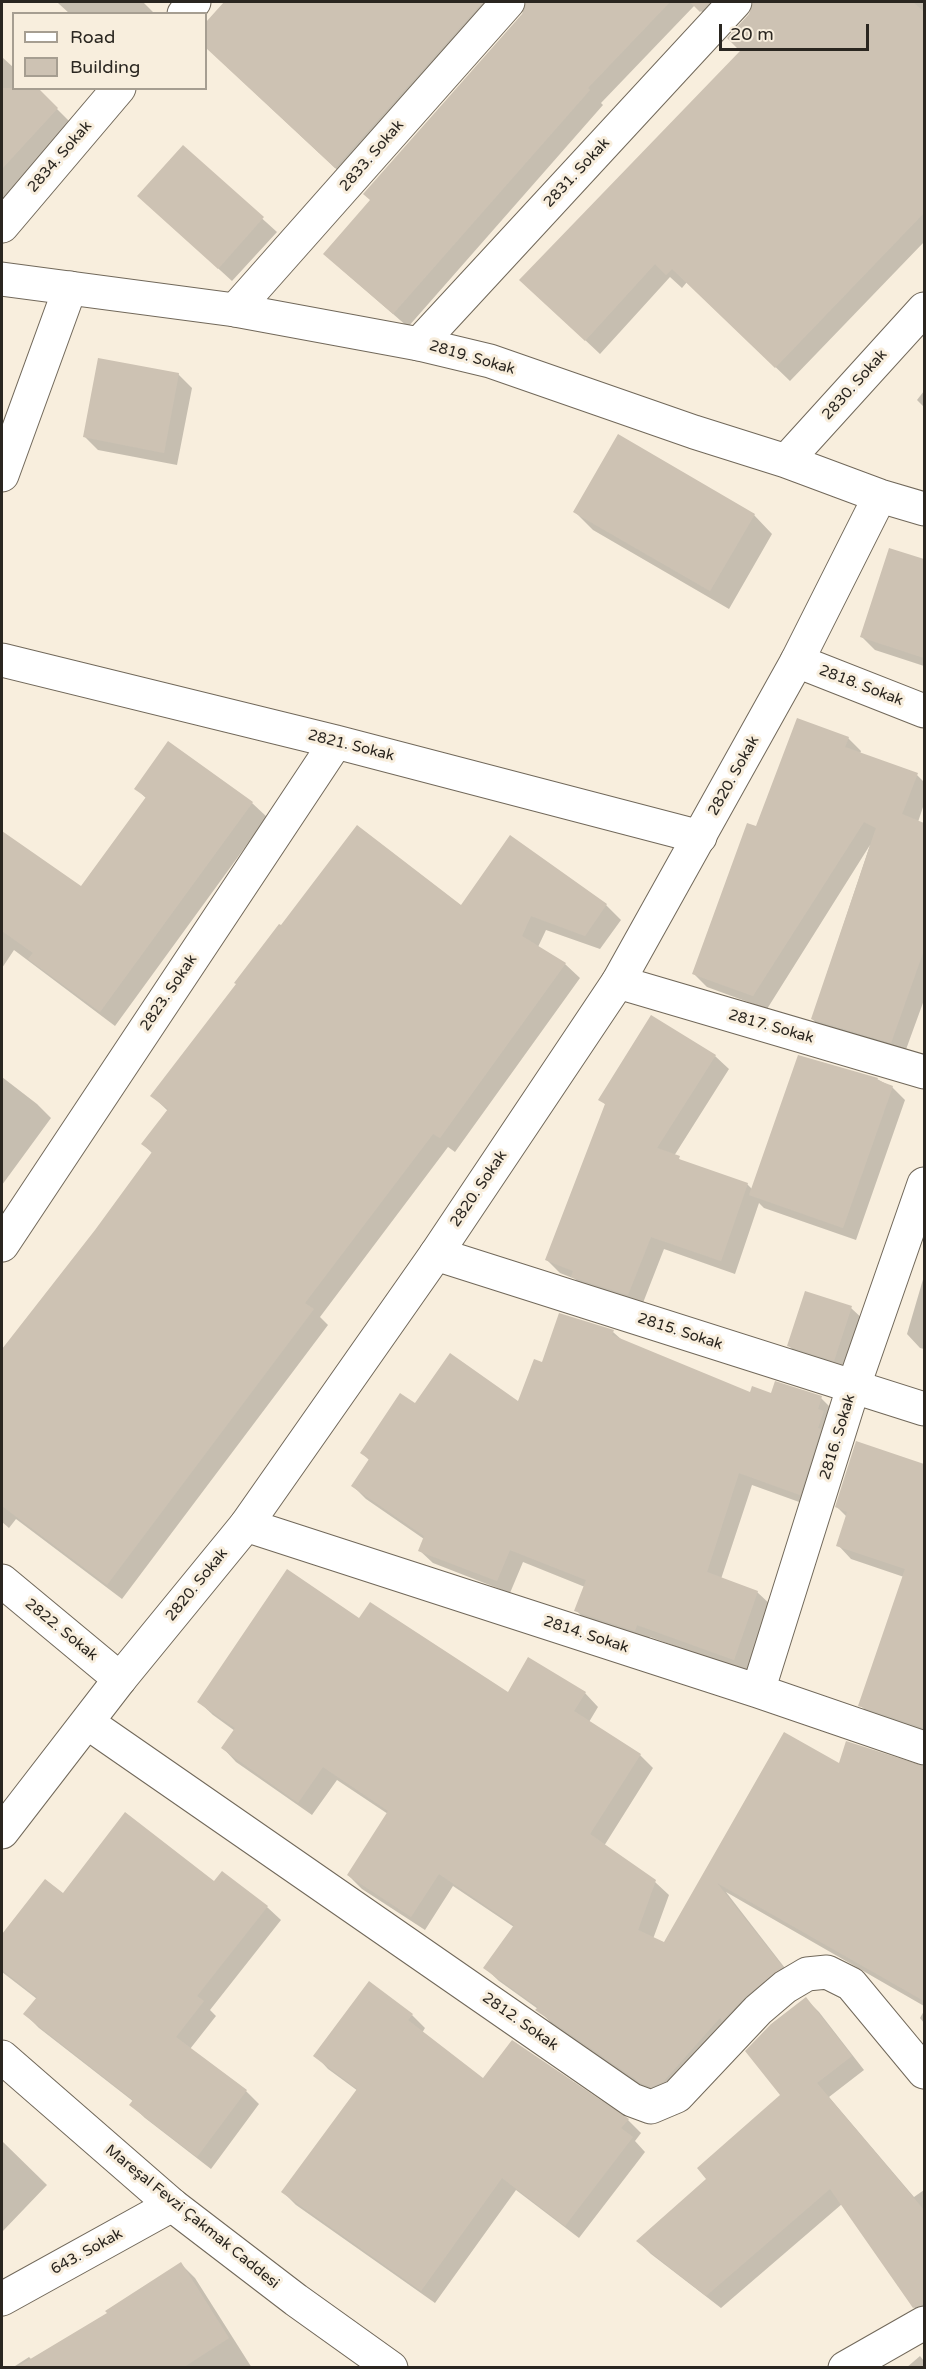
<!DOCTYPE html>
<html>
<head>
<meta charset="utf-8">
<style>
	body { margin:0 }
	#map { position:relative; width:926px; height:2369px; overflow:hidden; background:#f8eedd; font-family:"Varela Round",sans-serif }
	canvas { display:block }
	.frame { position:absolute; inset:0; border:3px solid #2a2620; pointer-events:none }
	.legend { position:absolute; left:12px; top:12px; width:195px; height:78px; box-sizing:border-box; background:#f8eedd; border:2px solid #a69e91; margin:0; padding:8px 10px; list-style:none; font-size:18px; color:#2a2620 }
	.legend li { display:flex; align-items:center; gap:12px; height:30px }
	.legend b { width:30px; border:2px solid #a69e91 }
	.scale { position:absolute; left:719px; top:24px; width:150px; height:27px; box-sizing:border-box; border:3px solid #2a2620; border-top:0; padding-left:8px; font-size:18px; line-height:21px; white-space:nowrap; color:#2a2620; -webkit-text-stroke:4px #f8eedd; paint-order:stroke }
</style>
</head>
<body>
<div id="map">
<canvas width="926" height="2369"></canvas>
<div class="frame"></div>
<ul class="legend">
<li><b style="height:8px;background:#fff"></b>Road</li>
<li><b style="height:16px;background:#cdc2b3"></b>Building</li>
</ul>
<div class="scale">20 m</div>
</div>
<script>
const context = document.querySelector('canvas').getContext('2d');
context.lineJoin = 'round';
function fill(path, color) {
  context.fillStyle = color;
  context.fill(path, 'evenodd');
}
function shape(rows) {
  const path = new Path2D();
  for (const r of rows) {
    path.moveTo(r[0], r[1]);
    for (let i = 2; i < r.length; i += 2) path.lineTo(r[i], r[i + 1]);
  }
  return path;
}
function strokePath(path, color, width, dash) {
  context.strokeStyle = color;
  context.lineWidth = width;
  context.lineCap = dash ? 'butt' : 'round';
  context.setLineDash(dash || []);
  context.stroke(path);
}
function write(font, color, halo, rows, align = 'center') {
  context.font = font + ' "Varela Round",sans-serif';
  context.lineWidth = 6;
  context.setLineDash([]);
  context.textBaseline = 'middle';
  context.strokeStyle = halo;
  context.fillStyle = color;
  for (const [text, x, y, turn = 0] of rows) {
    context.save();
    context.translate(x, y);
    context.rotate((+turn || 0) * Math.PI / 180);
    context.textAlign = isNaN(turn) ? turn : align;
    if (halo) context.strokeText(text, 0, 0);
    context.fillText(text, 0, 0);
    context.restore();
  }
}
const shadow = shape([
	[48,2,143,2,155,14,70,14,58,3],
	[226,2,511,2,350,182,206,47,206,24],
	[528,2,738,2,715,25,695,5,601,103,603,105,408,327,340,268,371,201,523,15],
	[755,2,924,2,924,242,790,381,687,282,682,288,670,277,600,354,536,294,742,51],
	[2,57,14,68,14,88,57,109,75,127,2,207],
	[183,147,277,232,232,281,153,209],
	[178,374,192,388,177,465,98,450,85,437],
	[924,391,924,407,917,400],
	[574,511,754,515,772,534,729,609,593,530],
	[890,549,924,561,924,666,875,650,861,636],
	[848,738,861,751,860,754,917,775,924,782,924,804,918,822,924,824,924,1000,904,1055,826,1032,812,1019,870,845,767,1009,707,987,694,974,757,828],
	[136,789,252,803,267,817,115,1026,14,950,2,968,2,833,82,888,146,798],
	[511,838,606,905,621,920,600,949,546,930,538,947,565,964,580,978,455,1152,448,1147,320,1317,328,1325,122,1599,16,1519,9,1528,2,1522,2,1351,96,1231,152,1153,143,1144,168,1111,152,1096,462,907],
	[715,1056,729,1069,674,1156,683,1162,747,1184,752,1189,799,1056,877,1079,892,1087,905,1100,856,1240,764,1208,759,1203,735,1274,664,1249,641,1308,586,1290,575,1279,560,1273,547,1260,606,1105,600,1099],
	[2,1077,37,1104,51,1118,2,1185],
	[924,1276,924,1349,920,1348,907,1334],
	[851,1308,865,1321,847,1373,802,1359,788,1345],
	[613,1332,622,1340,751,1394,821,1398,834,1411,813,1507,752,1485,721,1579,757,1592,771,1605,747,1672,650,1637,648,1643,589,1624,576,1610,585,1587,523,1562,510,1593,433,1563,419,1550,424,1539,366,1499,353,1486,370,1461,362,1453,415,1405,519,1404,543,1364],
	[857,1443,924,1465,924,1736,874,1719,860,1705,904,1577,851,1559,838,1545,847,1517,837,1507],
	[359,1620,508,1694,585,1693,598,1707,589,1722,640,1755,653,1768,604,1846,655,1882,669,1895,653,1939,665,1944,784,1734,840,1765,924,1768,924,2006,726,1892,795,1981,656,2096,551,2023,538,2009,499,1981,485,1968,514,1927,453,1886,425,1930,362,1889,348,1875,388,1814,337,1780,312,1815,236,1762,223,1748,235,1731,213,1715,199,1702],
	[222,1873,267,1907,281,1920,210,2010,216,2016,190,2049,246,2091,259,2104,211,2169,145,2118,131,2105,134,2102,39,2028,25,2014,37,1999,2,1972,2,1937,45,1881,64,1895,215,1883],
	[806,1999,819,2012,864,2070,829,2097,914,2197,924,2190,924,2317,914,2307,842,2204,721,2308,651,2254,638,2241,709,2179,782,2095],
	[924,2011,924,2023,920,2018],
	[412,2015,425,2028,422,2033,483,2080,513,2042,628,2120,641,2133,635,2141,645,2152,579,2238,516,2190,435,2303,296,2205,283,2192,358,2091,328,2069,315,2055],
	[2,2141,47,2185,2,2232],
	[181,2264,195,2278,252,2368,12,2368,29,2357,32,2360,109,2313],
	[920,2356,924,2361,924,2368,906,2368]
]);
const building = shape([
	[224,2,483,2,335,168,206,48,206,22],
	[526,2,670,2,588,88,590,90,393,314,323,254,370,200,363,194,522,14],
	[690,2,710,2,700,12],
	[753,2,913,2,924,12,924,213,775,368,672,269,666,275,655,264,585,341,519,280,740,51,727,38,749,14],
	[2,88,38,88,58,108,2,169],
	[183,145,264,217,218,269,137,196],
	[98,358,179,373,164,453,83,437],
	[618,434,755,514,710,591,573,512],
	[889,548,924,559,924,658,860,637],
	[797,718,849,737,845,747,918,773,902,814,924,823,924,950,891,1043,811,1019,876,828,864,822,753,996,692,974,747,823,756,826],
	[168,741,253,802,100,1012,28,959,33,953,2,931,2,831,81,886,146,797,134,789],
	[357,825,461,905,510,835,607,904,585,936,531,916,522,936,566,963,440,1138,433,1134,305,1303,314,1309,107,1585,2,1506,2,1349,95,1230,152,1152,141,1144,168,1109,150,1096,236,984,234,983,279,924,281,925],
	[651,1015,716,1055,657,1148,680,1156,679,1159,748,1183,721,1261,651,1237,628,1295,571,1277,573,1271,545,1260,605,1104,598,1100],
	[798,1055,878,1078,877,1080,893,1086,843,1228,749,1195],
	[805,1291,852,1306,834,1361,787,1346],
	[559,1313,614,1330,612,1335,750,1392,752,1386,771,1393,775,1381,822,1396,818,1409,824,1411,818,1428,821,1429,800,1495,739,1473,707,1572,758,1591,734,1660,637,1625,635,1631,574,1611,586,1580,510,1550,497,1581,418,1551,424,1536,351,1486,369,1459,360,1453,400,1393,415,1403,450,1353,518,1401,534,1359,542,1362],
	[856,1441,924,1464,924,1728,858,1706,905,1569,836,1546,847,1512,835,1507],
	[287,1569,359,1618,370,1602,508,1692,528,1657,586,1692,574,1711,641,1754,590,1834,656,1880,638,1930,664,1942,784,1732,839,1763,846,1741,924,1766,924,2001,717,1883,783,1967,746,1996,722,2021,720,2018,663,2082,651,2087,641,2083,535,2010,538,2007,483,1968,514,1925,439,1874,411,1917,347,1875,388,1811,323,1767,298,1803,221,1748,235,1728,197,1702],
	[125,1812,214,1881,222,1871,268,1906,197,1996,204,2001,176,2037,247,2090,197,2157,129,2105,133,2100,23,2014,37,1997,2,1970,2,1934,45,1879,63,1893],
	[369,1981,413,2014,408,2020,483,2078,512,2040,629,2119,621,2128,633,2137,565,2226,502,2178,421,2291,281,2192,357,2089,313,2056],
	[806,1997,852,2056,817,2083,924,2210,924,2304,913,2308,830,2189,706,2296,636,2241,706,2179,697,2168,780,2095,745,2051,771,2024],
	[181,2262,229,2338,184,2367,17,2367,107,2313,105,2311]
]);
const street = shape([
	[184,14,194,2],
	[2,226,119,88],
	[235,310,508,2],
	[419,344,735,2],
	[2,475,70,288],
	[2,660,336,742,700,837],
	[797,661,924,711],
	[618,982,924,1072],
	[2,1245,336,742],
	[436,1254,924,1409],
	[246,1525,758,1691,924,1748],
	[2,1581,120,1679],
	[758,1691,853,1388,924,1184],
	[88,1723,632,2100,651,2107,677,2096,758,2010,785,1987,807,1974,827,1972,851,1984,924,2072],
	[2,2299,172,2205],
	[845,2368,924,2323]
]);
const secondary = shape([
	[2,279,235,310,419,344,490,361,694,432,786,461,880,496,924,509],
	[786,461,924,309],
	[2,1832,120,1679,246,1525,436,1254,618,982,797,661,880,496],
	[2,2057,172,2205,296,2300,391,2368]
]);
const streetNames = [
	["2833. Sokak",372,156,-49],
	["2834. Sokak",60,157,-49],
	["2831. Sokak",577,173,-47],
	["2819. Sokak",472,358,16],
	["2830. Sokak",855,385,-48],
	["2818. Sokak",861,686,21],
	["2821. Sokak",351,746,14],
	["2820. Sokak",734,776,-61],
	["2823. Sokak",169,993,-56],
	["2817. Sokak",771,1027,16],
	["2820. Sokak",479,1189,-56],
	["2815. Sokak",680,1332,18],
	["2816. Sokak",838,1437,-73],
	["2820. Sokak",197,1585,-51],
	["2822. Sokak",61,1630,39],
	["2814. Sokak",586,1635,18],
	["2812. Sokak",520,2022,35],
	["Mareşal Fevzi Çakmak Caddesi",192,2217,39],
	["643. Sokak",87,2252,-29]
];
fill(shadow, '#0003');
fill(building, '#cdc2b3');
strokePath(street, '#71685a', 35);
strokePath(secondary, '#71685a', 35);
strokePath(street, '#fff', 33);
strokePath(secondary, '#fff', 33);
write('15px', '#2a2620', '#f8eedd', streetNames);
</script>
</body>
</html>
